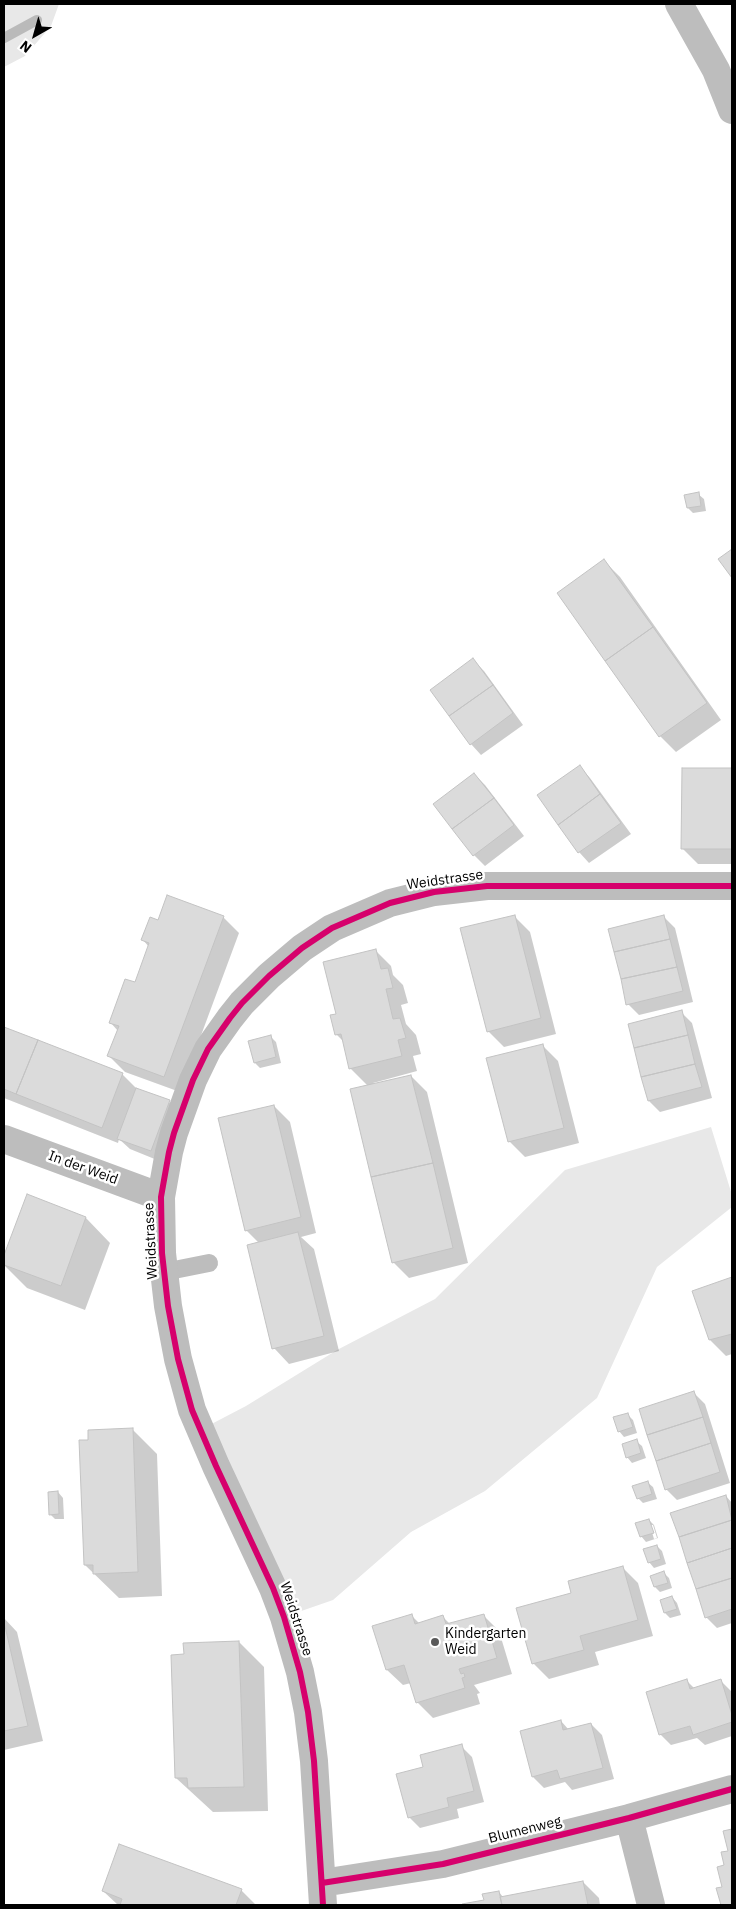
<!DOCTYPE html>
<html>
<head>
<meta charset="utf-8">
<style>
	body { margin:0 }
	#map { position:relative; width:736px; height:1909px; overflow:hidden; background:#fff; font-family:"IBM Plex Sans",sans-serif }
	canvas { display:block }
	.frame { position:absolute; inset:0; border:5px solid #000; pointer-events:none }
	.north { position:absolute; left:10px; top:10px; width:50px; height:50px; -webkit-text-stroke:4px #fff; paint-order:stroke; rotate:218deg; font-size:14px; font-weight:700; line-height:20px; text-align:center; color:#000 }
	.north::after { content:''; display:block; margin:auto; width:18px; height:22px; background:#000; clip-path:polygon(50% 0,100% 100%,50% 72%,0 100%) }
</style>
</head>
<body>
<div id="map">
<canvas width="736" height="1909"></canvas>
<div class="frame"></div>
<div class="north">N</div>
</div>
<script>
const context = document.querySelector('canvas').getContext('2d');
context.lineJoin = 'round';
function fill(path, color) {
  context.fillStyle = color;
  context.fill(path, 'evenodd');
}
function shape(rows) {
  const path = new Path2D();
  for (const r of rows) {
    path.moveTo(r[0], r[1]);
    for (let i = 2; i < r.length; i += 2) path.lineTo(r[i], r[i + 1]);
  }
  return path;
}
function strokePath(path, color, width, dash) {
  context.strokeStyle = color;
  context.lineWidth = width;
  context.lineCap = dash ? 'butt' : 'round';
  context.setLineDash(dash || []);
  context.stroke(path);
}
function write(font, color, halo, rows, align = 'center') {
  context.font = font + ' "IBM Plex Sans",sans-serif';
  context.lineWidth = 5;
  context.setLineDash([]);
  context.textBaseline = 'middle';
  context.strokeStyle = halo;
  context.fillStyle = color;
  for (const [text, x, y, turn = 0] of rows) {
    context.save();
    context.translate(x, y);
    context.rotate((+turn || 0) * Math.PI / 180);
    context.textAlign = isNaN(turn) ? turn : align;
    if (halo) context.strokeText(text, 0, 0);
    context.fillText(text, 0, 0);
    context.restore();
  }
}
const green = shape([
	[4,4,59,4,51,26,25,56,4,67],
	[711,1127,732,1195,732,1207,657,1267,597,1398,485,1491,411,1532,333,1600,284,1617,200,1430,246,1406,337,1350,435,1299,565,1170]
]);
const shadow = shape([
	[698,494,704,499,706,511,693,513,688,508],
	[604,561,620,577,721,720,676,752,660,736],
	[473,660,484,671,523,725,481,755,471,744],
	[580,767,590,778,631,834,589,863,579,852],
	[683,769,732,769,732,864,698,864,682,848],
	[474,774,485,785,524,836,485,866,474,855],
	[514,916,530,932,556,1034,504,1047,488,1031],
	[223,917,239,933,180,1092,125,1072,109,1056,118,1031,110,1022,135,984,149,947,143,940,158,922],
	[664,917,675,928,693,1002,639,1015,628,1004],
	[375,950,391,966,393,975,403,985,408,1003,401,1005,406,1024,416,1035,421,1054,413,1056,417,1071,373,1083,374,1085,411,1076,427,1092,468,1263,409,1278,393,1262,368,1086,350,1068,344,1042,336,1034,337,1015],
	[681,1012,692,1023,712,1098,660,1112,649,1101],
	[4,1028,122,1074,138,1090,169,1102,180,1113,162,1162,130,1149,119,1139,118,1143,4,1098],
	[270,1036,276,1042,281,1063,260,1068,255,1063],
	[542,1045,558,1061,579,1143,525,1157,509,1141],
	[274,1106,290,1122,316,1233,301,1237,314,1249,339,1351,289,1364,274,1348,259,1243,246,1230],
	[28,1196,86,1218,110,1243,85,1310,27,1288,4,1265,4,1259],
	[732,1278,732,1354,726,1356,710,1340,694,1292],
	[694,1393,705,1404,730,1483,677,1500,666,1489],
	[627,1414,633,1420,637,1433,624,1437,619,1431],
	[133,1430,157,1454,162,1596,119,1598,85,1565,90,1441],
	[636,1441,642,1446,646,1458,632,1463,627,1457],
	[647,1482,653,1487,657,1499,643,1503,638,1498],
	[58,1492,63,1498,64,1519,55,1519,50,1514],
	[726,1496,732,1503,732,1623,717,1628,706,1617],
	[649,1520,654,1525,658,1538,646,1542,641,1536],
	[650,1525,653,1525,657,1538,654,1539],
	[657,1546,662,1551,666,1564,654,1568,649,1562],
	[622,1567,638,1583,653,1636,595,1652,599,1665,549,1679,534,1664,572,1593],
	[664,1573,669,1578,672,1588,660,1592,655,1587,652,1577],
	[672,1597,677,1603,681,1615,670,1618,665,1613],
	[411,1615,420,1624,443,1617,450,1624,483,1615,499,1631,512,1674,474,1685,480,1693,477,1694,480,1704,433,1718,417,1702,411,1683,403,1685,387,1670],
	[4,1618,17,1632,43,1741,4,1750],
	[239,1642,264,1667,268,1811,213,1812,176,1778,185,1655],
	[687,1681,695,1689,721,1681,732,1692,732,1736,705,1745,697,1738,671,1745,660,1734],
	[561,1721,569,1730,591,1724,602,1735,614,1779,572,1790,565,1782,544,1788,533,1777],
	[461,1746,472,1757,484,1802,457,1809,459,1818,420,1828,409,1817,424,1768],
	[732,1830,732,1905,722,1905,718,1889,723,1888,725,1865,729,1852,725,1832],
	[583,1882,599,1898,600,1905,464,1905,485,1901,499,1892,503,1897],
	[241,1890,256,1905,118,1905,103,1891]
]);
const stream = shape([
	[4,38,37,20]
]);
const building = shape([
	[699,492,701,506,687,508,684,495,699,492],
	[732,549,732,578,718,559,732,549],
	[604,559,653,627,605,661,557,593,604,559],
	[653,627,707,703,659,737,605,661,653,627],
	[473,658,493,685,449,716,430,690,473,658],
	[493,685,513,713,470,745,449,716,493,685],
	[580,765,600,794,558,825,537,795,580,765],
	[682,768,732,768,732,849,681,849,682,768],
	[474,773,494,798,452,829,433,804,474,773],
	[600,794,621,823,578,853,558,825,600,794],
	[494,798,514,825,473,856,452,829,494,798],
	[167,895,224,916,164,1077,107,1056,119,1026,109,1023,125,979,135,982,149,943,141,940,150,917,158,920,167,895],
	[515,915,541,1018,487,1032,460,928,515,915],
	[664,915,670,939,614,952,608,929,664,915],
	[670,939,677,967,621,979,614,952,670,939],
	[376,949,381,969,388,968,393,988,386,989,393,1019,400,1018,406,1038,398,1040,402,1056,349,1069,341,1034,335,1035,330,1015,336,1014,323,962,376,949],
	[677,967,683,991,626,1005,621,979,677,967],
	[682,1010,688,1035,634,1048,628,1024,682,1010],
	[4,1027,38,1040,16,1094,4,1089,4,1027],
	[271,1035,276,1057,254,1063,248,1041,271,1035],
	[688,1035,695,1064,641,1077,634,1048,688,1035],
	[38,1040,123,1073,102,1128,16,1094,38,1040],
	[543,1044,564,1128,508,1142,486,1058,543,1044],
	[695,1064,702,1087,648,1101,641,1077,695,1064],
	[411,1075,433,1163,371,1177,350,1089,411,1075],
	[136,1088,170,1100,151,1151,117,1139,136,1088],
	[274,1105,301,1217,245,1231,218,1118,274,1105],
	[433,1163,453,1248,392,1263,371,1177,433,1163],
	[27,1194,86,1217,61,1286,4,1265,4,1255,27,1194],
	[298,1232,324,1336,272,1349,247,1245,298,1232],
	[732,1277,732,1334,709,1340,692,1291,732,1277],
	[694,1391,703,1417,647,1435,639,1409,694,1391],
	[628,1413,633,1427,618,1432,613,1417,628,1413],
	[703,1417,711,1443,656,1461,647,1435,703,1417],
	[133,1428,138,1572,93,1574,93,1565,84,1565,79,1440,88,1440,88,1430,133,1428],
	[637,1439,641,1453,626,1458,622,1444,637,1439],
	[711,1443,720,1472,665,1490,656,1461,711,1443],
	[648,1481,652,1494,637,1499,632,1486,648,1481],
	[58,1491,59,1514,49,1515,48,1492,58,1491],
	[726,1495,732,1520,679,1537,670,1513,726,1495],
	[649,1519,654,1533,640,1537,635,1523,649,1519],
	[732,1520,732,1548,687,1563,679,1537,732,1520],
	[657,1545,661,1559,648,1563,643,1549,657,1545],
	[732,1548,732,1578,696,1589,687,1563,732,1548],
	[623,1566,638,1620,580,1636,584,1650,532,1664,516,1608,571,1593,568,1581,623,1566],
	[664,1571,668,1583,654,1587,650,1576,664,1571],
	[732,1578,732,1609,705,1618,696,1589,732,1578],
	[672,1596,677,1609,664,1613,660,1600,672,1596],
	[412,1614,415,1624,443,1615,446,1624,484,1614,497,1658,459,1669,461,1674,464,1673,465,1677,462,1678,465,1688,416,1703,404,1665,386,1670,372,1626,412,1614],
	[4,1622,28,1726,4,1731,4,1622],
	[239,1641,244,1787,188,1788,187,1778,175,1778,171,1655,184,1654,183,1643,239,1641],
	[687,1679,690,1689,721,1679,732,1715,732,1722,693,1735,690,1726,659,1735,646,1692,687,1679],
	[561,1720,563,1730,591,1723,603,1768,560,1779,557,1770,532,1777,520,1731,561,1720],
	[462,1744,474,1791,447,1798,449,1807,408,1818,396,1774,423,1767,420,1755,462,1744],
	[732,1829,732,1905,721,1905,716,1888,722,1887,717,1867,724,1865,721,1852,728,1851,723,1831,732,1829],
	[119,1844,242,1889,236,1905,120,1905,122,1899,102,1891,119,1844],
	[583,1881,588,1905,502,1905,500,1897,583,1881],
	[499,1891,502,1905,463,1905,462,1904,484,1900,482,1894,499,1891]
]);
const service = shape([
	[164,1272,209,1263]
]);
const minor = shape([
	[679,4,716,70,732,110],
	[4,1139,161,1197],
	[629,1818,651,1905],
	[322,1883,443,1864,629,1818,732,1789],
	[323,1905,314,1761,308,1712,300,1672,284,1617,273,1588,216,1466,192,1410,178,1359,168,1306,162,1253,161,1197,169,1152,174,1133,193,1080,208,1049,230,1018,242,1003,269,976,302,948,332,928,390,903,434,892,487,886,732,886]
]);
const cycleway = shape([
	[322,1883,443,1864,629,1818,732,1789],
	[323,1905,314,1761,308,1712,300,1672,284,1617,273,1588,216,1466,192,1410,178,1359,168,1306,162,1253,161,1197,169,1152,174,1133,193,1080,208,1049,230,1018,242,1003,269,976,302,948,332,928,390,903,434,892,487,886,732,886]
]);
const markers = [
	[435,1642,5,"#595959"]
];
const streetNames = [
	["Weidstrasse",445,880,-8],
	["In der Weid",83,1168,20],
	["Weidstrasse",151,1241,-93],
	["Weidstrasse",296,1619,72],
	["Blumenweg",525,1830,-14]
];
const poiNames = [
	["Kindergarten",445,1634],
	["Weid",445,1650]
];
fill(green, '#e8e8e8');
fill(shadow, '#0003');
strokePath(stream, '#bababa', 10);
fill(building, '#dbdbdb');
strokePath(building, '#c3c3c3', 1);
strokePath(service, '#bdbdbd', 18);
strokePath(minor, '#bdbdbd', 28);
strokePath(cycleway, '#d6006c', 6);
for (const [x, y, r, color] of markers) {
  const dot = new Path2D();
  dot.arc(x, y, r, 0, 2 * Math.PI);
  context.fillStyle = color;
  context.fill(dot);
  strokePath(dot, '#fff', 2);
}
write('14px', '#000', '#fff', streetNames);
write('14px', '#000', '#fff', poiNames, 'left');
</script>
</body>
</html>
